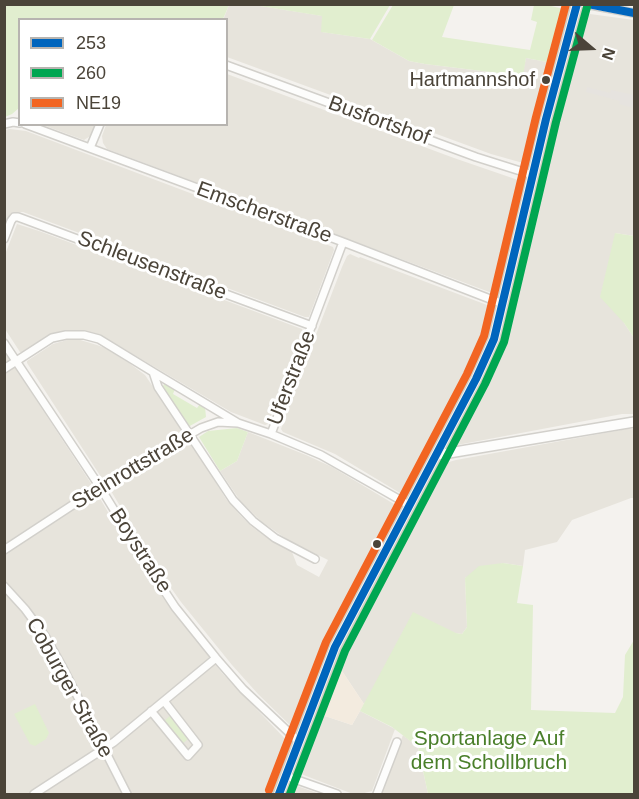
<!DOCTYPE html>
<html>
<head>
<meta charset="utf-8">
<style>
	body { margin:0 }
	#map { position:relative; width:639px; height:799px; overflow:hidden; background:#f4f2ee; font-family:Helvetica,sans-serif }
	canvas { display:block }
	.frame { position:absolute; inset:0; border:6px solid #4b4439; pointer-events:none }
	.legend { position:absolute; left:18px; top:18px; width:210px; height:108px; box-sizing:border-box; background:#fff; border:2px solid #b7b4b0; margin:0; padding:8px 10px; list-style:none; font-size:18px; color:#4b4439 }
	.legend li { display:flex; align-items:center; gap:12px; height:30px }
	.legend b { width:30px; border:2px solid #b7b4b0 }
	.north { position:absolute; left:561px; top:18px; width:60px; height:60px; -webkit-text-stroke:4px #fff; paint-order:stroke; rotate:109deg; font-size:16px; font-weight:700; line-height:24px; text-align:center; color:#4b4439 }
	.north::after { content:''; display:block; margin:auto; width:21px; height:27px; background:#4b4439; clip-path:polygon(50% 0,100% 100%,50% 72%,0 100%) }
</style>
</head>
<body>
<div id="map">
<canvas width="639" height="799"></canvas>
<div class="frame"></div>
<ul class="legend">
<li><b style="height:8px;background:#0065bd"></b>253</li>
<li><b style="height:8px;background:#00a651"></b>260</li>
<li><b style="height:8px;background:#f26522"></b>NE19</li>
</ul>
<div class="north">N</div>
</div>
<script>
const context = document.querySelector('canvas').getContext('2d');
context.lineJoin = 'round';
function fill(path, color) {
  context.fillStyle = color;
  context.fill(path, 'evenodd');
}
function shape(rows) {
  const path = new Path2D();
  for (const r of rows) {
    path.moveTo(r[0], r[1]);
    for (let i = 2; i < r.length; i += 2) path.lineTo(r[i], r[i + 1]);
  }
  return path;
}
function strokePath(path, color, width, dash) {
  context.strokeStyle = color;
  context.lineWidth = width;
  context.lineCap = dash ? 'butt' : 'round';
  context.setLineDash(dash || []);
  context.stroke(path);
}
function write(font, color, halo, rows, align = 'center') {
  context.font = font + ' Helvetica,sans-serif';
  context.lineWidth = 6;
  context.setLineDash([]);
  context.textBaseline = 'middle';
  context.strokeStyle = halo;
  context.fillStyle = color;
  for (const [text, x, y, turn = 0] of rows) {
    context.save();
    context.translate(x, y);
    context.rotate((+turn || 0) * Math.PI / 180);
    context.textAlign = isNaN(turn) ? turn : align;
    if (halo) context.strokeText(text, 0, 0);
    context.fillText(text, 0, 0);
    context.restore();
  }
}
const residential = shape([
	[229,5,254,5,323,16,322,32,370,39,409,61,425,64,522,76,526,58,547,62,543,79,542,99,528,160,523,163,491,154,227,57,226,20,223,20],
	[590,14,634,20,634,236,615,233,624,323,634,338,634,414,622,414,457,445,454,442,502,349,553,136,569,83,571,69,585,18,587,15],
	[227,74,454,158,518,180,521,188,499,293,492,293,107,149,103,143,102,136,106,125,226,124],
	[43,125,97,125,92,135,84,140],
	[10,129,26,131,333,247,334,250,309,317,305,317,23,212,16,212,10,214,5,227,5,130],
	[17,224,39,231,302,329,303,332,268,424,265,425,231,412,114,343,93,333,74,330,56,334,47,337,23,352,20,352,5,329,4,257],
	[350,254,359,258,360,257,487,305,487,306,495,309,490,331,483,352,409,495,405,496,335,454,283,432,281,429,283,424,282,423,342,267,347,256],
	[77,339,97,345,105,348,129,363,145,375,183,431,103,480,27,363,27,361,53,344,67,340],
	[4,351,92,485,121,534,148,577,169,606,222,673,290,744,277,779,320,794,5,794],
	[627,429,634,429,634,498,631,498,572,520,557,542,525,550,523,566,503,563,465,578,467,627,462,634,456,633,366,701,364,704,338,665,378,584,442,464,456,460],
	[248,432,306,455,332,467,399,507,400,510,400,514,323,658,296,727,293,728,258,694,232,665,181,602,159,571,111,491,111,489,190,442,192,444,226,499,240,515,251,526,267,538,292,552,297,565,319,577,328,560,288,540,262,522,241,502,220,471,237,461],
	[360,711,395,729,372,791,361,794,353,794,301,774,299,767,319,714,352,725],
	[403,735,418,747,428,794,380,794]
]);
const commercial = shape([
	[338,665,364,704,352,725,319,714]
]);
const green = shape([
	[5,4,229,4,229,5,223,19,20,20,19,108,12,114,5,117],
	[254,5,390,5,370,39,321,32,322,16],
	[393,5,454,5,442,37,530,50,537,22,531,20,534,5,547,5,564,9,555,47,547,62,526,58,523,76,425,64,409,61,372,40],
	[615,233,634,236,634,338,624,323,600,297],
	[164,384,175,389,173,394,197,408,200,404,205,407,206,417,188,427,162,388],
	[237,428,248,432,237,461,220,471,199,437,208,431],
	[503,563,523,566,517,603,533,605,531,710,615,713,623,697,625,655,634,640,634,794,428,794,418,747,392,727,360,711,413,612,456,633,462,634,467,627,465,578,479,566],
	[35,704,49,733,46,739,35,746,30,744,14,714],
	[170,716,188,739,182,744,164,721]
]);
const parking = shape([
	[587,87,610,93,611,90,634,95,634,108,619,104,620,101,586,92]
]);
const minor = shape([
	[585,4,634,13],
	[226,65,476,157,533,175],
	[4,124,13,122,20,123],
	[25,124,343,242,503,304],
	[90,148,100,124],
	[4,239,11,221,14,217,18,217,312,326],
	[343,242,271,434,321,455,409,505],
	[4,343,100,487,154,575,175,607,216,658,243,689,298,741],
	[4,369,52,338,66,335,84,335,99,339,153,372],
	[238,423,153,372,158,387,233,500,253,521,275,538,315,559],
	[4,550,100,487,201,428,218,422,238,423,271,434],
	[4,586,25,609,45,636,63,668,127,794],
	[151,711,188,756,198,745,164,701],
	[286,776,337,794],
	[34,794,114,742,216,658],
	[377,794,397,742]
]);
const tertiary = shape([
	[437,455,634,422]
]);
const secondary = shape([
	[279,794,335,647,476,379,494,339,546,119,577,4]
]);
const bus1 = shape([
	[588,4,634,13],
	[279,794,335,647,476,379,494,339,546,119,577,4]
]);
const bus2 = shape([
	[290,794,345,651,485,384,504,342,556,122,587,7]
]);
const bus3 = shape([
	[269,790,326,642,467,374,484,336,536,117,566,4]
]);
const markers = [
	[546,80,5,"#4b4439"],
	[377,544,5,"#4b4439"]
];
const busNames = [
	["Hartmannshof",535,80]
];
const streetNames = [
	["Busfortshof",379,121,20],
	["Emscherstraße",264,213,20],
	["Schleusenstraße",152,266,21],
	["Uferstraße",292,378,-69],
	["Steinrottstraße",133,469,-31],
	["Boystraße",140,551,57],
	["Coburger Straße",69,688,61]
];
const parkNames = [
	["Sportanlage Auf",489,739],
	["dem Schollbruch",489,763]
];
fill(residential, '#e7e4dc');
fill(commercial, '#f3ebdf');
fill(green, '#e1eecf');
fill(parking, '#e6e3df');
strokePath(minor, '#d2d0cb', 10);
strokePath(tertiary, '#d2d0cb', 12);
strokePath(secondary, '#d3cfc5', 14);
strokePath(minor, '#fdfdfc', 7);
strokePath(tertiary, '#fdfdfc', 9);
strokePath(secondary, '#f7f6f1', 10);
strokePath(bus1, '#0065bd', 8);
strokePath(bus2, '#00a651', 8);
strokePath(bus3, '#f26522', 8);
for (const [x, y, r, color] of markers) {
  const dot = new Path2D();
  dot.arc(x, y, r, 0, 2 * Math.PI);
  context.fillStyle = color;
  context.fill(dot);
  strokePath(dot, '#fff', 2);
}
write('20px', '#4b4439', '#fff', busNames, 'right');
write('21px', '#4b4439', '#fff', streetNames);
write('21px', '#4a7f2a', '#fff', parkNames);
</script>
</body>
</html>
